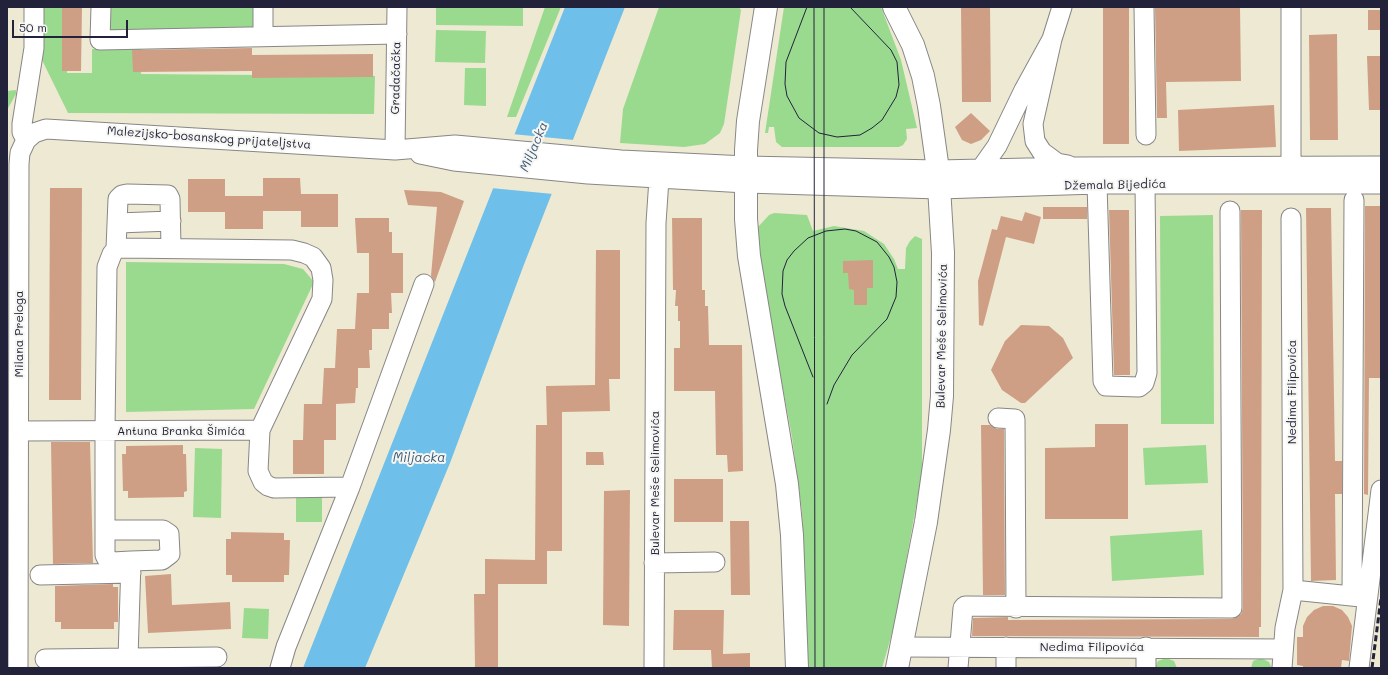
<!DOCTYPE html>
<html>
<head>
<meta charset="utf-8">
<style>
	body { margin:0 }
	#map { position:relative; width:1388px; height:675px; overflow:hidden; background:#eee9d2; font-family:Mali,sans-serif }
	canvas { display:block }
	.frame { position:absolute; inset:0; border:8px solid #22223b; pointer-events:none }
	.scale { position:absolute; left:12px; top:20px; width:116px; height:18px; box-sizing:border-box; border:2px solid #22223b; border-top:0; padding-left:5px; font-size:12px; line-height:14px; white-space:nowrap; color:#22223b; -webkit-text-stroke:3px #f6f6f2; paint-order:stroke }
</style>
</head>
<body>
<div id="map">
<canvas width="1388" height="675"></canvas>
<div class="frame"></div>
<div class="scale">50 m</div>
</div>
<script>
const context = document.querySelector('canvas').getContext('2d');
context.lineJoin = 'round';
function fill(path, color) {
  context.fillStyle = color;
  context.fill(path, 'evenodd');
}
function shape(rows) {
  const path = new Path2D();
  for (const r of rows) {
    path.moveTo(r[0], r[1]);
    for (let i = 2; i < r.length; i += 2) path.lineTo(r[i], r[i + 1]);
  }
  return path;
}
function strokePath(path, color, width, dash) {
  context.strokeStyle = color;
  context.lineWidth = width;
  context.lineCap = dash ? 'butt' : 'round';
  context.setLineDash(dash || []);
  context.stroke(path);
}
function write(font, color, halo, rows, align = 'center') {
  context.font = font + ' Mali,sans-serif';
  context.lineWidth = 4;
  context.setLineDash([]);
  context.textBaseline = 'middle';
  context.strokeStyle = halo;
  context.fillStyle = color;
  for (const [text, x, y, turn = 0] of rows) {
    context.save();
    context.translate(x, y);
    context.rotate((+turn || 0) * Math.PI / 180);
    context.textAlign = isNaN(turn) ? turn : align;
    if (halo) context.strokeText(text, 0, 0);
    context.fillText(text, 0, 0);
    context.restore();
  }
}
const green = shape([
	[43,7,65,7,67,73,92,73,92,49,142,49,141,74,375,76,374,114,68,113,42,60],
	[103,7,256,7,255,28,102,33],
	[436,7,523,7,523,26,436,25],
	[545,7,561,7,516,117,507,117],
	[659,7,739,7,741,10,724,124,720,133,705,144,684,147,620,143,623,109],
	[784,7,881,7,901,60,917,128,906,129,907,139,903,145,899,147,782,147,776,142,774,127,769,127,768,133,765,133],
	[436,30,486,31,485,63,435,62],
	[465,68,486,68,486,106,464,105],
	[16,90,16,94,7,110,7,91],
	[774,213,807,215,813,231,834,226,864,231,884,244,894,259,898,269,905,269,906,248,910,241,915,236,922,239,922,473,895,623,882,668,807,668,802,511,792,437,768,309,758,237,758,227,769,215],
	[1213,215,1214,424,1161,424,1160,216],
	[126,262,284,264,303,269,314,282,254,409,126,412],
	[1206,445,1208,483,1145,485,1143,448],
	[195,448,222,449,221,518,193,517],
	[296,496,322,496,322,522,296,522],
	[1202,530,1204,575,1112,581,1110,536],
	[244,608,269,609,268,639,242,638],
	[1166,658,1174,661,1177,668,1155,668,1158,661],
	[1261,658,1269,662,1272,668,1251,668,1253,661]
]);
const water = shape([
	[565,7,625,7,523,267,450,463,365,668,303,668]
]);
const pier = shape([
	[512,134,574,140,553,194,491,188]
]);
const building = shape([
	[62,7,82,7,81,71,62,71],
	[961,7,990,7,991,102,962,102],
	[1103,7,1129,7,1129,144,1103,144],
	[1155,7,1240,7,1241,81,1166,82,1167,118,1157,118],
	[1368,10,1381,10,1381,30,1368,30],
	[1337,34,1338,140,1310,140,1309,35],
	[252,48,252,55,373,54,373,77,252,78,252,71,133,72,132,50],
	[1367,56,1381,56,1381,110,1369,110],
	[1274,105,1276,147,1179,151,1178,110],
	[971,113,990,131,981,140,971,144,962,140,955,127],
	[263,178,300,178,301,194,338,194,338,227,301,227,301,211,263,211,263,229,225,229,225,212,188,212,188,179,225,179,225,196,263,196],
	[50,188,82,188,81,400,49,400],
	[404,190,441,192,464,201,435,282,431,276,437,207,408,205],
	[1365,206,1381,206,1381,378,1369,378,1368,495,1364,494],
	[1043,207,1087,207,1087,219,1043,219],
	[1306,208,1331,208,1335,461,1342,461,1342,494,1335,494,1336,580,1311,581],
	[1109,210,1129,210,1130,375,1114,375],
	[1241,210,1262,210,1261,627,1259,627,1259,637,972,636,973,618,1008,617,1008,620,1232,619,1241,614,1243,608],
	[1025,212,1041,217,1034,244,1006,237,983,326,979,325,978,281,992,229,997,230,1001,216,1022,221],
	[355,218,389,218,389,232,392,232,392,253,403,253,403,293,391,293,392,313,389,313,389,329,372,329,372,350,369,350,370,368,358,368,358,388,356,388,355,403,336,404,336,440,324,440,324,474,293,474,293,440,303,440,304,404,322,404,324,368,335,368,337,329,355,329,357,293,369,293,369,253,357,253],
	[672,218,702,218,702,290,705,290,705,306,708,306,709,345,742,345,743,471,728,472,727,455,716,455,715,391,674,391,674,348,680,348,680,321,678,321,678,306,675,306,676,290,673,290],
	[596,250,620,250,620,379,609,379,610,411,562,412,562,551,547,551,547,584,498,584,498,668,475,668,474,594,485,594,485,559,535,560,536,425,547,425,546,386,595,385],
	[873,260,873,288,867,288,867,305,854,305,854,290,849,289,848,273,843,273,843,261],
	[1021,325,1049,326,1063,338,1073,358,1025,403,1021,403,1002,390,991,370,1005,341],
	[1095,424,1128,424,1128,519,1045,519,1045,448,1095,447],
	[981,425,990,425,997,429,1004,429,1005,595,983,595],
	[51,442,90,442,93,563,53,564],
	[183,445,183,454,186,454,187,491,184,492,184,497,128,498,128,491,123,491,122,454,126,454,126,446],
	[586,452,603,452,604,465,586,465],
	[674,479,723,479,723,522,674,522],
	[630,490,629,626,603,625,604,491],
	[730,521,749,521,750,595,731,595],
	[231,532,284,533,284,540,290,540,289,575,284,575,284,582,232,582,232,575,226,575,226,539,231,539],
	[171,574,172,605,230,602,231,629,148,633,145,576],
	[113,584,113,587,118,587,118,622,114,622,114,629,61,629,61,622,55,622,55,586],
	[1323,606,1333,606,1342,610,1348,617,1352,626,1349,661,1342,660,1341,668,1303,668,1303,666,1297,665,1297,637,1303,637,1303,626,1307,617,1314,610],
	[674,610,724,610,723,654,750,653,750,668,712,668,711,650,673,650]
]);
const minor = shape([
	[101,7,100,40,397,34],
	[263,7,263,35],
	[1062,7,1052,39,1033,124,1035,141,1042,152,1057,163,1068,165],
	[1144,7,1146,135],
	[1291,7,1291,178],
	[26,140,22,132,22,124,34,48,34,7],
	[395,150,397,7],
	[420,154,454,161,588,174,746,183,939,189,1097,184,1381,184],
	[973,173,980,170,997,146,1024,90,1052,39],
	[1097,184,1103,381,1106,386,1139,387,1144,383,1147,373,1145,184],
	[118,223,171,221],
	[116,249,118,199,122,195,127,194,168,195,170,199,171,248],
	[998,418,1015,419,1016,608],
	[19,431,260,430],
	[105,530,163,530,169,534,170,554,162,560,131,561,113,562,107,559,105,555,105,431,107,267,112,254,116,249,122,248,292,250,304,253,313,257,321,268,323,280,322,299,260,430,258,471,263,482,268,486,274,488,350,487],
	[654,563,715,562],
	[40,575,131,573],
	[1293,590,1361,597],
	[1352,596,1354,200],
	[901,647,1282,649],
	[1146,647,1146,668],
	[128,658,131,561],
	[45,659,217,657],
	[18,668,19,164,20,153,26,140,34,133,46,129,395,150,455,145,621,160,746,166,938,170,1073,167,1381,166],
	[280,668,286,647,350,487,424,284],
	[654,668,656,223,659,179],
	[958,668,963,608,965,606,1232,608,1230,211],
	[1006,668,1006,647],
	[1282,668,1285,628,1293,590,1291,218],
	[1359,668,1381,490]
]);
const major = shape([
	[766,7,748,121,746,150,746,219,749,256,787,484,792,535,797,668],
	[894,7,913,45,923,76,929,106,938,170,943,253,942,396,939,430,926,522,897,668]
]);
const tram = shape([
	[807,7,786,62,785,84,787,96,799,118,819,133,837,137,860,135,872,128,882,120,896,97,899,85,897,62,891,50,850,7],
	[814,7,815,668],
	[813,377,785,306,782,294,783,271,787,260,794,251,808,238,826,231,845,229,856,231,877,242,889,257,894,267,897,282,896,297,887,319,852,355,834,385,827,404],
	[824,668,824,7]
]);
const rail = shape([
	[1372,668,1381,598]
]);
const streetNames = [
	["Gradačačka",396,78,-89],
	["Malezijsko-bosanskog prijateljstva",209,138,4],
	["Džemala Bijedića",1115,185,-1],
	["Milana Preloga",19,334,-90],
	["Bulevar Meše Selimovića",942,336,-89],
	["Nedima Filipovića",1292,392,-90],
	["Antuna Branka Šimića",181,431],
	["Bulevar Meše Selimovića",655,483,-90],
	["Nedima Filipovića",1092,647]
];
const waterNames = [
	["Miljacka",534,147,-67],
	["Miljacka",419,458]
];
fill(green, '#9ada8f');
fill(water, '#6ebfe9');
fill(pier, '#eee9d2');
fill(building, '#cf9f85');
strokePath(minor, '#888686', 21);
strokePath(major, '#888686', 24);
strokePath(minor, '#fff', 19);
strokePath(major, '#fff', 22);
strokePath(tram, '#22223b', 1);
strokePath(rail, '#22223b', 3, [6, 3]);
write('12px', '#22223b', '#f6f6f2', streetNames);
write('italic 13px', '#3d5978', '#f6f6f2', waterNames);
</script>
</body>
</html>
